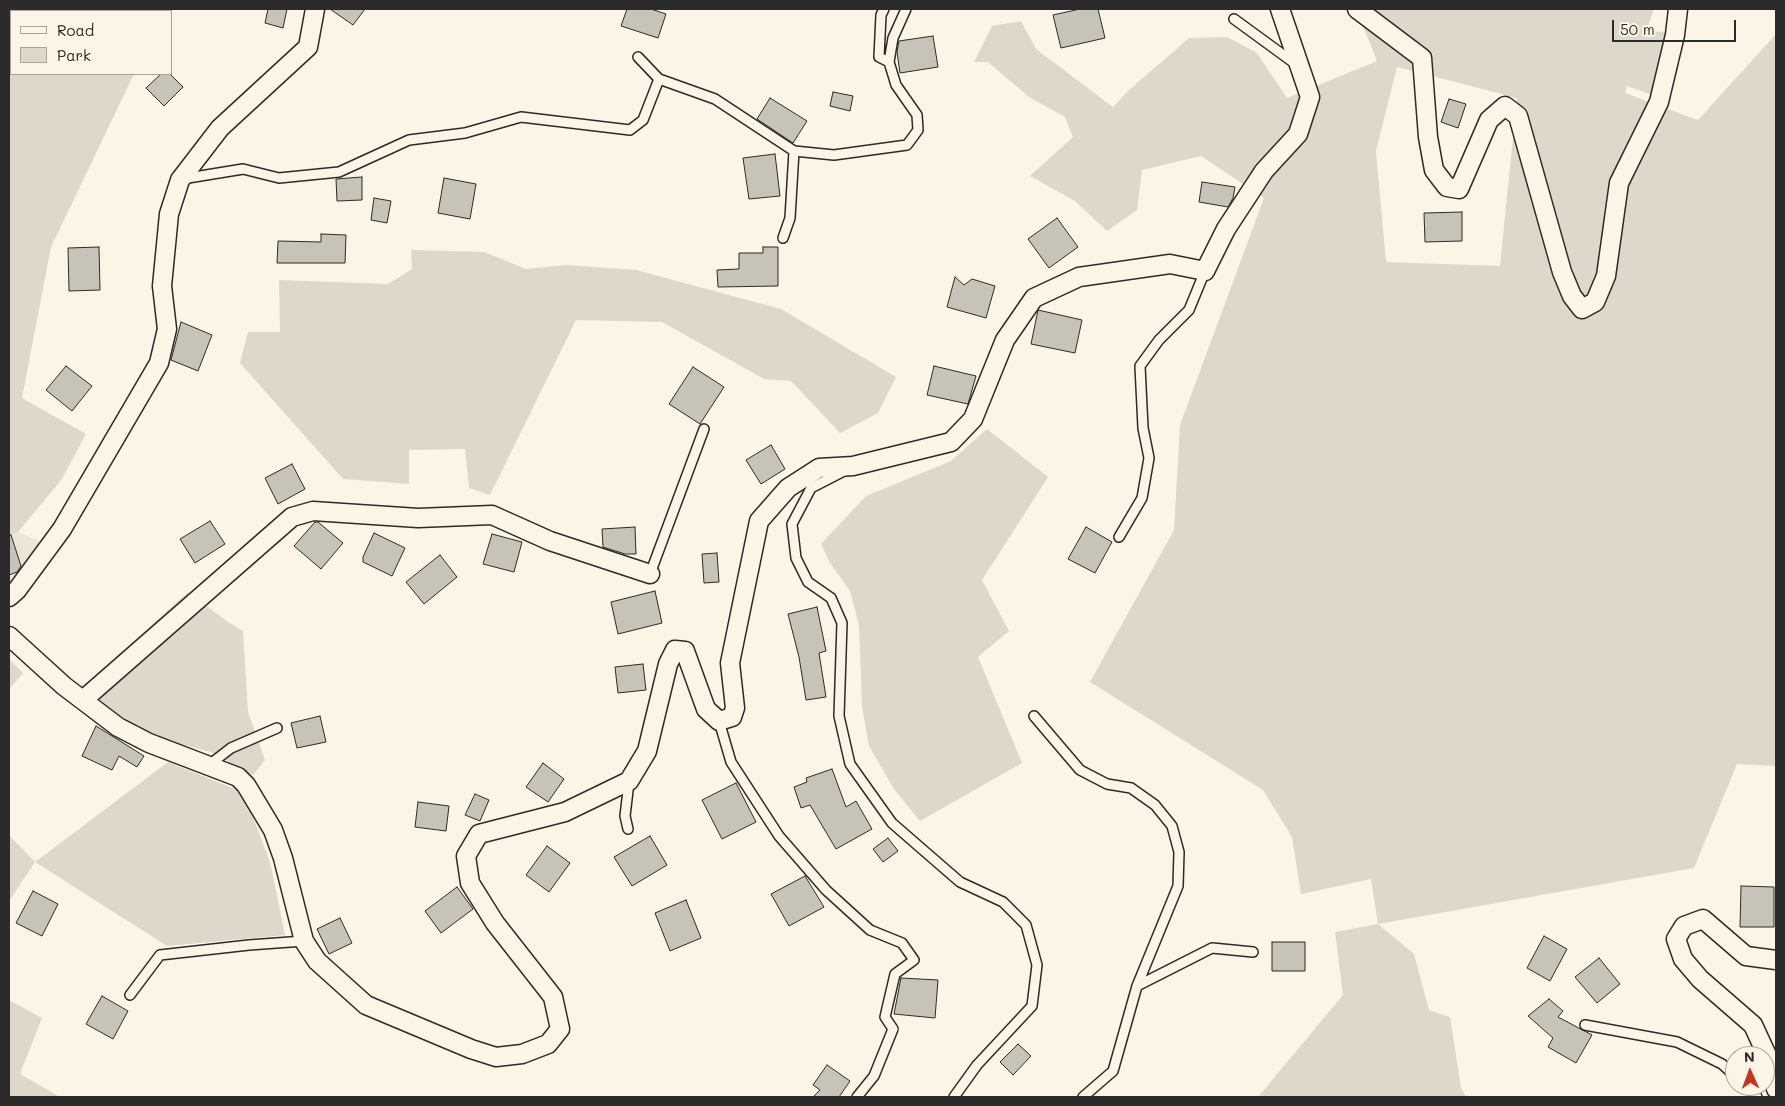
<!DOCTYPE html>
<html>
<head>
<meta charset="utf-8">
<style>
	body { margin:0 }
	#map { position:relative; width:1785px; height:1106px; overflow:hidden; background:#fcf5e5; font-family:Mali,sans-serif }
	canvas { display:block }
	.frame { position:absolute; inset:0; border:10px solid #2b2b2b; pointer-events:none }
	.legend { position:absolute; left:10px; top:10px; width:162px; height:65px; box-sizing:border-box; background:#fcf5e5; border:1px solid #a8a49b; margin:0; padding:6px 9px; list-style:none; font-size:15px; color:#2b2b2b }
	.legend li { display:flex; align-items:center; gap:10px; height:25px }
	.legend b { width:25px; border:1px solid #a8a49b }
	.north { position:absolute; left:1725px; top:1046px; width:50px; height:50px; box-sizing:border-box; background:#fcf5e5; border:1px solid #a8a49b; border-radius:50%; rotate:358deg; font-size:14px; font-weight:700; line-height:20px; text-align:center; color:#2b2b2b }
	.north::after { content:''; display:block; margin:auto; width:18px; height:22px; background:#c8321e; clip-path:polygon(50% 0,100% 100%,50% 72%,0 100%) }
	.scale { position:absolute; left:1612px; top:20px; width:124px; height:22px; box-sizing:border-box; border:2px solid #2b2b2b; border-top:0; padding-left:6px; font-size:15px; line-height:18px; white-space:nowrap; color:#2b2b2b; -webkit-text-stroke:4px #fcf5e5; paint-order:stroke }
</style>
</head>
<body>
<div id="map">
<canvas width="1785" height="1106"></canvas>
<div class="frame"></div>
<ul class="legend">
<li><b style="height:6px;background:#fcf5e5"></b>Road</li>
<li><b style="height:14px;background:#ded8ca"></b>Park</li>
</ul>
<div class="north">N</div>
<div class="scale">50 m</div>
</div>
<script>
const context = document.querySelector('canvas').getContext('2d');
context.lineJoin = 'round';
function fill(path, color) {
  context.fillStyle = color;
  context.fill(path, 'evenodd');
}
function shape(rows) {
  const path = new Path2D();
  for (const r of rows) {
    path.moveTo(r[0], r[1]);
    for (let i = 2; i < r.length; i += 2) path.lineTo(r[i], r[i + 1]);
  }
  return path;
}
function strokePath(path, color, width, dash) {
  context.strokeStyle = color;
  context.lineWidth = width;
  context.lineCap = dash ? 'butt' : 'round';
  context.setLineDash(dash || []);
  context.stroke(path);
}
const built = shape([
	[18,532,42,542,9,588,9,536]
]);
const green = shape([
	[9,9,155,9,156,11,11,11,11,74,134,74,51,247,22,398,86,434,62,479,18,532,9,536],
	[1356,9,1654,9,1646,31,1668,32,1655,96,1627,86,1625,93,1698,120,1776,34,1776,766,1737,764,1694,868,1378,924,1414,954,1429,1010,1450,1017,1461,1088,1466,1097,1258,1097,1343,995,1335,932,1378,924,1371,879,1301,894,1292,837,1263,790,1090,682,1174,530,1180,425,1264,198,1201,156,1142,170,1137,210,1107,231,1075,201,1030,176,1073,137,1065,117,1029,97,988,62,974,62,992,26,1021,21,1036,49,1113,107,1129,90,1189,38,1227,37,1256,52,1287,98,1377,61],
	[1397,67,1517,98,1500,266,1386,262,1376,151],
	[411,250,484,252,526,269,566,265,636,270,781,309,896,377,878,413,840,433,791,381,764,379,662,322,576,320,490,495,469,488,465,449,409,450,409,484,343,479,240,363,248,332,280,332,279,280,388,284,412,269],
	[987,429,1048,477,982,580,1009,631,978,657,1022,763,920,821,894,789,869,746,862,707,859,625,850,591,830,563,821,544,866,496,951,461],
	[188,592,228,622,243,631,248,712,265,760,253,775,211,752,152,737,81,689],
	[9,659,23,673,9,689],
	[168,762,240,791,247,802,270,862,285,935,167,946,35,862,9,901,9,835,35,862],
	[9,1000,42,1018,20,1074,60,1097,9,1097]
]);
const building = shape([
	[268,9,287,9,283,28,265,23,268,9],
	[330,9,365,9,353,25,330,9],
	[627,9,651,9,666,14,658,38,621,26,627,9],
	[1080,9,1098,9,1105,38,1061,48,1053,15,1080,9],
	[933,36,938,67,900,73,897,52,899,41,933,36],
	[161,74,170,74,183,87,164,106,146,88,161,74],
	[833,92,853,96,850,111,830,106,833,92],
	[770,98,807,121,793,143,757,119,770,98],
	[1449,99,1466,104,1458,128,1441,122,1449,99],
	[775,154,780,196,749,199,743,158,775,154],
	[362,177,362,200,337,201,336,179,362,177],
	[444,178,476,184,470,219,438,213,444,178],
	[1202,182,1235,187,1233,198,1228,207,1199,202,1202,182],
	[374,198,391,201,387,223,371,220,374,198],
	[1462,212,1462,241,1425,242,1424,213,1462,212],
	[1057,218,1078,247,1049,268,1028,239,1057,218],
	[321,234,346,235,345,263,277,263,278,241,321,242,321,234],
	[99,247,100,290,69,291,68,248,99,247],
	[763,247,778,247,778,286,718,287,717,270,739,269,739,253,763,253,763,247],
	[955,277,964,285,972,279,995,286,986,318,947,307,955,277],
	[1038,310,1082,320,1075,353,1031,344,1038,310],
	[181,322,212,335,198,371,171,360,181,322],
	[66,366,92,386,72,411,46,390,66,366],
	[934,366,976,376,968,404,927,395,934,366],
	[693,367,724,387,700,424,669,404,693,367],
	[771,445,785,469,761,484,746,460,771,445],
	[292,464,305,489,278,504,265,478,292,464],
	[210,521,225,544,195,563,180,539,210,521],
	[315,522,318,522,343,543,321,569,294,546,315,522],
	[635,527,636,554,625,554,603,547,602,529,635,527],
	[1086,527,1112,542,1095,573,1068,559,1086,527],
	[374,533,405,548,392,576,363,562,363,557,374,533],
	[492,534,522,542,514,572,483,564,492,534],
	[11,535,21,566,17,572,9,575,9,536,11,535],
	[717,553,719,582,704,583,702,554,717,553],
	[440,555,457,577,424,604,406,582,440,555],
	[655,591,662,623,618,634,611,602,655,591],
	[817,607,826,651,819,653,826,697,806,700,799,657,788,614,817,607],
	[643,664,646,690,618,693,615,667,643,664],
	[320,716,326,742,297,748,291,723,320,716],
	[96,726,144,756,137,767,119,756,112,770,82,756,96,726],
	[543,763,564,779,548,802,526,787,543,763],
	[832,769,846,807,856,801,872,829,836,849,810,805,801,808,794,787,807,782,806,778,832,769],
	[736,783,756,822,722,839,702,800,736,783],
	[475,794,489,800,480,821,465,815,475,794],
	[418,802,449,806,446,831,415,827,418,802],
	[650,836,667,865,632,886,614,857,650,836],
	[888,838,898,851,883,862,873,849,888,838],
	[547,846,570,863,549,892,526,875,547,846],
	[805,876,824,907,789,926,771,894,805,876],
	[1741,886,1774,887,1774,927,1740,927,1741,886],
	[457,887,473,909,441,933,425,911,457,887],
	[33,891,58,904,42,936,16,923,33,891],
	[686,900,701,938,670,951,655,913,686,900],
	[340,918,352,943,329,954,317,929,340,918],
	[1544,936,1567,949,1550,981,1527,968,1544,936],
	[1272,942,1305,942,1305,971,1272,971,1272,942],
	[1599,958,1620,984,1597,1003,1575,977,1599,958],
	[901,978,938,980,935,1018,894,1014,901,978],
	[102,996,128,1011,113,1039,86,1024,102,996],
	[1549,999,1563,1011,1558,1017,1592,1035,1576,1063,1548,1047,1553,1038,1528,1016,1549,999],
	[1018,1044,1031,1056,1013,1075,1000,1062,1018,1044],
	[827,1065,850,1081,839,1097,813,1097,820,1090,813,1085,827,1065]
]);
const lane = shape([
	[884,9,881,15,879,57,889,62],
	[1234,19,1297,65],
	[638,57,659,79,715,99,794,151,834,155,907,145,918,130,917,115,896,85,889,62,893,38,906,9],
	[182,179,243,169,279,178,339,172,409,140,465,133,521,117,630,130,643,120,659,79],
	[783,238,790,218,794,151],
	[844,471,811,488,792,524,796,558,808,582,831,598,842,623,839,716,850,764,892,823,960,882,1003,902,1026,925,1037,965,1032,1006,977,1065,954,1097],
	[1119,537,1142,498,1149,458,1143,428,1140,366,1159,340,1189,310,1205,271],
	[650,574,704,429],
	[1034,716,1080,770,1107,784,1131,788,1155,805,1172,826,1179,852,1178,886,1137,986],
	[719,721,731,762,779,836,826,890,870,930,902,943,914,960,895,974,885,1017,893,1029,874,1076,857,1097],
	[209,765,231,748,277,728],
	[628,829,625,816,629,782],
	[130,995,160,955,249,945,304,941],
	[1585,1025,1677,1042,1722,1064,1735,1076],
	[1746,1086,1757,1097],
	[1083,1097,1113,1071,1137,986,1212,948,1253,952]
]);
const street = shape([
	[1357,9,1422,58,1428,137,1434,170,1447,187,1459,189,1489,120,1505,106,1518,116,1562,272,1572,296,1582,309,1595,302,1606,276,1619,183,1659,102,1675,35,1678,9],
	[9,597,17,590,62,529,159,363,167,329,162,286,169,214,180,180,220,128,308,47,315,9],
	[9,636,64,686,118,727,149,743,238,777,246,785,273,830,283,858,304,941,317,961,366,1005,471,1049,496,1057,522,1054,548,1044,560,1029,553,997,495,923,470,883,466,856,479,834,565,812,629,781,647,751,668,664,675,650,685,651,706,709,719,721,732,717,735,708,730,663,759,521,788,488,819,468,853,466,951,442,973,419,1005,340,1034,298,1079,277,1170,264,1205,271,1226,229,1264,171,1298,134,1310,97,1280,9],
	[83,700,292,517,313,511,418,518,492,515,550,541,650,574],
	[1776,960,1746,956,1703,919,1684,926,1676,939,1683,959,1700,979,1753,1025,1771,1064,1776,1089]
]);
fill(built, '#ece6d7');
fill(green, '#ded8ca');
fill(building, '#c8c3b7');
strokePath(building, '#2b2b2b', 1);
strokePath(lane, '#2b2b2b', 12);
strokePath(street, '#2b2b2b', 21);
strokePath(lane, '#fcf5e5', 9);
strokePath(street, '#fcf5e5', 18);
</script>
</body>
</html>
